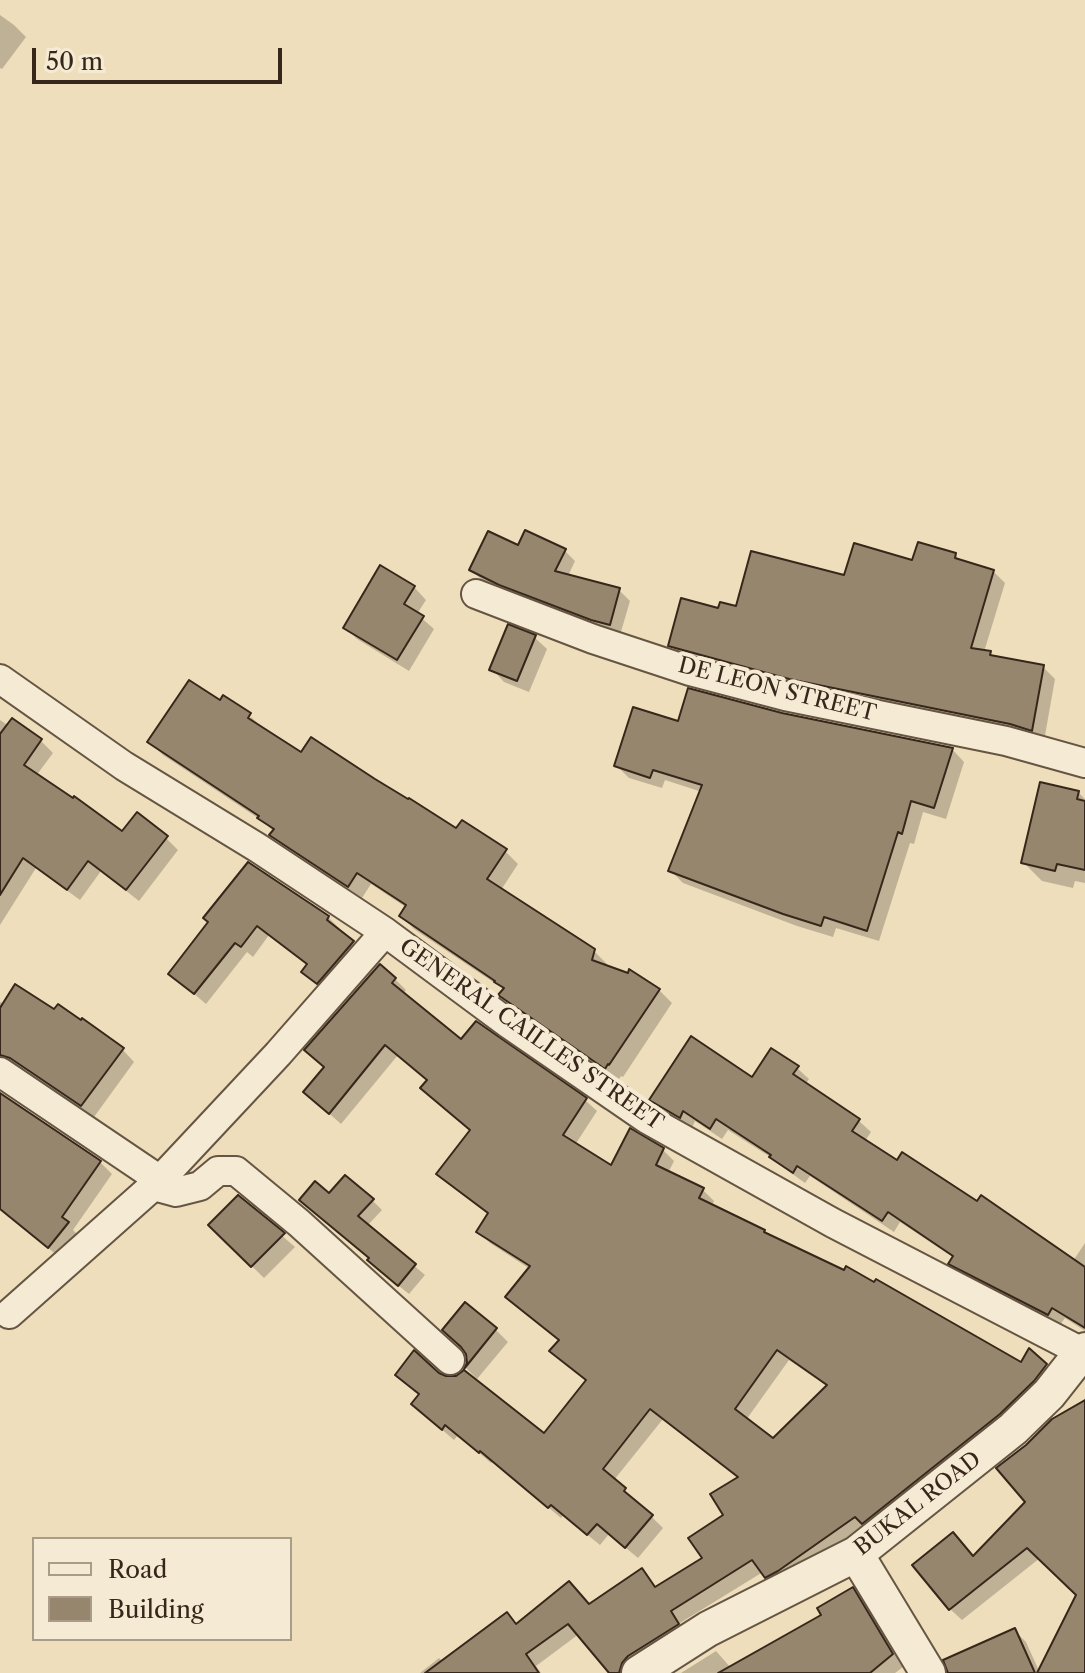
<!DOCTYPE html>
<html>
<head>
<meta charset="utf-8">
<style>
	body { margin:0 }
	#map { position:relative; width:1085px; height:1673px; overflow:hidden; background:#efdebb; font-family:"Libre Caslon Text",serif }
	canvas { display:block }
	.legend { position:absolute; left:32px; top:1537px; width:260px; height:104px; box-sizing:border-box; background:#f5ead3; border:2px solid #a99c89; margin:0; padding:10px 14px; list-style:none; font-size:24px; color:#37271b }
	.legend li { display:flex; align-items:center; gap:16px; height:40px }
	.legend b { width:40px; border:2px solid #a99c89 }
	.scale { position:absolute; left:32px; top:48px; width:250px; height:36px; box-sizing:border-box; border:4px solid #37271b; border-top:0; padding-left:10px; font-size:24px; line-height:28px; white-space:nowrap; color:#37271b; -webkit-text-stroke:6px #f5ead3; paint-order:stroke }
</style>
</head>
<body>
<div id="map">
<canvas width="1085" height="1673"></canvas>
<ul class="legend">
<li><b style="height:10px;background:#f5ead3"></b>Road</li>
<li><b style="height:22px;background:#97866e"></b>Building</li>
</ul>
<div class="scale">50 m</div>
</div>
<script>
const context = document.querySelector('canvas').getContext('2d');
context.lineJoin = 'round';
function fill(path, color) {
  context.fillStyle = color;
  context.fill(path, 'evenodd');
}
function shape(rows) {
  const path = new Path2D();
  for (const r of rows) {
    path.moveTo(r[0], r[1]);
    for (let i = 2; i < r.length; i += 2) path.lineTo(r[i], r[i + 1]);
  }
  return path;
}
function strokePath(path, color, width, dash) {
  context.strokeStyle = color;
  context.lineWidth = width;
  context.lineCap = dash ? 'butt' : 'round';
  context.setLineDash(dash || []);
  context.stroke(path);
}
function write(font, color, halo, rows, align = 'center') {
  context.font = font + ' "Libre Caslon Text",serif';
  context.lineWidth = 8;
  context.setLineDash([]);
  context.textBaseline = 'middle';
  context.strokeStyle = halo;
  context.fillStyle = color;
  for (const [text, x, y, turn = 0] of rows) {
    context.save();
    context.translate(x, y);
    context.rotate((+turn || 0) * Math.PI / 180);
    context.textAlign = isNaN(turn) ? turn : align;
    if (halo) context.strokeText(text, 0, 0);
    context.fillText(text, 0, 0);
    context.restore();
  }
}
const shadow = shape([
	[0,15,14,25,26,37,2,69,0,68],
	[519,548,565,551,575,561,568,576,619,590,630,601,620,635,512,595,482,580,471,570],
	[955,555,962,562,993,571,1005,583,984,652,990,653,995,658,1043,667,1055,679,1044,741,802,691,682,657,670,645,719,611,738,608,846,577],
	[381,568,414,587,426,600,417,614,434,629,409,671,357,639,345,627],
	[534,637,547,649,529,692,504,682,492,669],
	[223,698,250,715,248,715,244,728,251,717,263,728,302,755,457,831,505,851,518,864,501,890,594,951,607,964,606,967,659,990,672,1003,623,1077,621,1076,618,1081,514,1007,501,995,505,990,502,988,414,929,402,916,407,908,371,884,362,898,284,847,271,835,274,832,264,822,163,755,150,742,220,702],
	[781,715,952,749,964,762,946,819,923,812,914,844,910,843,879,941,836,928,833,937,797,926,683,883,670,870,702,792,665,780,662,788,629,778,617,766,679,723],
	[0,720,9,726,13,720,41,741,53,753,36,776,122,834,166,838,178,850,139,901,101,871,80,900,36,868,0,925],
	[1078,792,1085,799,1085,883,1075,881,1073,888,1042,881,1023,862],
	[328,917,339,928,338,931,364,954,329,994,303,971,308,965,269,935,253,957,247,952,206,1004,171,974,210,923],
	[395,979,406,990,403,994,461,1042,585,1100,597,1111,575,1145,611,1167,663,1150,674,1161,668,1173,703,1190,714,1201,712,1206,1021,1364,1045,1366,1057,1377,1011,1425,778,1588,763,1572,680,1623,689,1636,634,1673,612,1673,579,1634,536,1666,541,1673,420,1673,439,1658,443,1662,517,1625,590,1606,642,1570,657,1588,705,1559,726,1515,740,1478,663,1419,614,1480,663,1528,638,1558,609,1534,600,1545,563,1515,561,1518,493,1461,491,1463,458,1435,454,1440,425,1415,420,1396,397,1375,437,1374,544,1436,588,1381,563,1362,552,1351,561,1341,530,1269,490,1243,479,1232,489,1215,450,1185,439,1174,472,1131,429,1081,398,1055,341,1124,305,1092,326,1068,318,1061],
	[789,1360,828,1387,773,1441,746,1420],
	[0,1002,5,1004,55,1011,81,1022,83,1020,123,1050,134,1062,94,1117,24,1069,13,1066,0,1067],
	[797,1068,809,1079,805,1085,859,1121,871,1132,865,1141,897,1162,1073,1261,1085,1243,1085,1331,1065,1318,1060,1325,963,1275,951,1263,954,1258,900,1222,894,1232,810,1176,805,1183,784,1168,775,1160,728,1130,722,1139,695,1121,692,1128,663,1111,651,1099,753,1079],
	[0,1095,100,1162,112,1174,73,1230,79,1236,61,1259,14,1218,0,1173],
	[330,1196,372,1200,382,1210,367,1226,425,1275,409,1294,379,1270],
	[238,1198,295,1247,264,1278,210,1225],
	[496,1330,508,1342,477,1379,466,1368,469,1363,468,1353],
	[1085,1402,1085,1673,950,1673,1014,1630,1026,1642,1040,1673,1078,1595,1040,1558,962,1620,950,1609,974,1558,1028,1502],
	[852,1590,864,1601,903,1667,895,1673,681,1673,716,1651,731,1668,824,1616]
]);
const building = shape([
	[525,530,566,549,555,571,620,588,610,625,591,620,499,585,469,570,488,531,518,545,525,530],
	[918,542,956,553,955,558,994,570,971,648,991,651,990,655,1044,665,1032,731,1010,724,789,679,668,646,681,598,718,608,720,602,736,606,751,551,844,575,854,543,912,560,918,542],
	[380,565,415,586,404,604,424,616,397,660,343,628,380,565],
	[508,624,536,635,517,681,489,670,508,624],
	[189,680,220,700,223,695,251,713,248,718,301,752,311,737,375,779,408,799,409,798,456,828,462,820,507,849,487,879,595,949,592,960,628,973,629,969,660,989,609,1065,608,1064,605,1069,498,995,504,988,494,982,495,981,399,916,406,905,357,873,348,887,269,835,274,829,257,818,259,816,147,742,189,680],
	[688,688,782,713,953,748,934,808,911,801,902,834,898,832,867,931,824,917,821,926,783,914,668,871,702,785,653,770,650,778,614,766,633,707,678,721,688,688],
	[12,718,42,739,24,765,73,798,74,796,122,831,137,812,168,836,126,890,88,861,67,890,23,858,0,895,0,734,12,718],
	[1040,782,1079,791,1077,799,1085,801,1085,870,1057,864,1055,871,1021,863,1040,782],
	[248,862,329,916,327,920,354,941,317,984,301,972,307,964,257,926,241,947,235,943,194,994,168,974,208,922,203,918,248,862],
	[380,964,396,978,392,983,461,1039,476,1021,587,1098,563,1135,611,1165,630,1128,664,1148,656,1165,704,1188,699,1198,765,1230,764,1232,844,1270,846,1266,874,1282,876,1279,1021,1362,1029,1348,1047,1364,1034,1381,1000,1414,862,1524,855,1517,778,1571,765,1578,752,1560,671,1611,679,1624,628,1656,622,1663,619,1673,609,1673,568,1624,526,1654,539,1673,425,1673,507,1612,516,1624,569,1581,589,1604,642,1568,655,1587,702,1558,688,1538,723,1515,710,1494,738,1477,650,1409,603,1469,626,1488,624,1491,653,1515,625,1548,597,1524,587,1535,551,1505,548,1508,480,1451,479,1453,445,1425,442,1430,411,1404,419,1394,395,1375,414,1350,439,1373,446,1376,456,1376,464,1370,544,1433,586,1380,549,1351,559,1340,505,1297,530,1266,476,1232,488,1213,436,1174,470,1130,420,1088,427,1080,385,1045,329,1114,303,1092,324,1067,304,1050,380,964],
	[777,1350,827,1385,773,1438,735,1409,777,1350],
	[15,984,54,1009,58,1004,81,1020,82,1018,124,1048,81,1106,10,1058,0,1055,0,1008,15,984],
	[691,1036,752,1077,771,1048,799,1066,793,1074,860,1119,852,1131,897,1160,902,1152,977,1201,981,1195,1085,1267,1085,1328,1052,1308,1048,1315,948,1264,953,1256,888,1212,882,1221,797,1166,793,1173,769,1157,771,1155,716,1119,710,1129,683,1111,680,1118,649,1100,691,1036],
	[0,1093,101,1161,62,1217,69,1222,48,1248,0,1209,0,1093],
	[345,1175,374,1199,358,1216,416,1264,398,1286,367,1260,369,1258,299,1200,315,1181,329,1193,345,1175],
	[238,1195,285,1233,251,1267,208,1225,238,1195],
	[465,1302,497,1328,464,1369,467,1363,466,1354,461,1347,442,1330,465,1302],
	[1085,1400,1085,1673,1037,1673,1076,1595,1027,1548,949,1610,912,1565,953,1532,973,1556,1025,1502,996,1468,1026,1445,1052,1419,1085,1400],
	[853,1587,893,1654,870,1673,718,1673,821,1615,817,1608,853,1587],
	[1015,1628,1035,1673,948,1673,943,1660,1015,1628]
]);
const minor = shape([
	[476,594,593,639,690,671,785,696,1006,741,1085,763],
	[0,679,124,766,258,848,385,932,509,1024,647,1119,833,1223,1082,1352,1085,1347],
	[0,1072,160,1180],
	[154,1186,176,1192,200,1186,218,1171,236,1171,299,1223,450,1360],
	[9,1314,160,1180,278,1054,385,932]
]);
const tertiary = shape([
	[856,1554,928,1673],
	[639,1673,708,1629,856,1554,1013,1429,1049,1394,1082,1352,1085,1352]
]);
const streetNames = [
	["DE LEON STREET",777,690,14],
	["GENERAL CAILLES STREET",531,1035,35],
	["BUKAL ROAD",918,1504,-38]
];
fill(shadow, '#0003');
fill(building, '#97866e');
strokePath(building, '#37271b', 2);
strokePath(minor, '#655543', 32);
strokePath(tertiary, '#655543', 38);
strokePath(minor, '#f5ead3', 28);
strokePath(tertiary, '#f5ead3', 34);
write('22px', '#37271b', '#f5ead3', streetNames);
</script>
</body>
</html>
